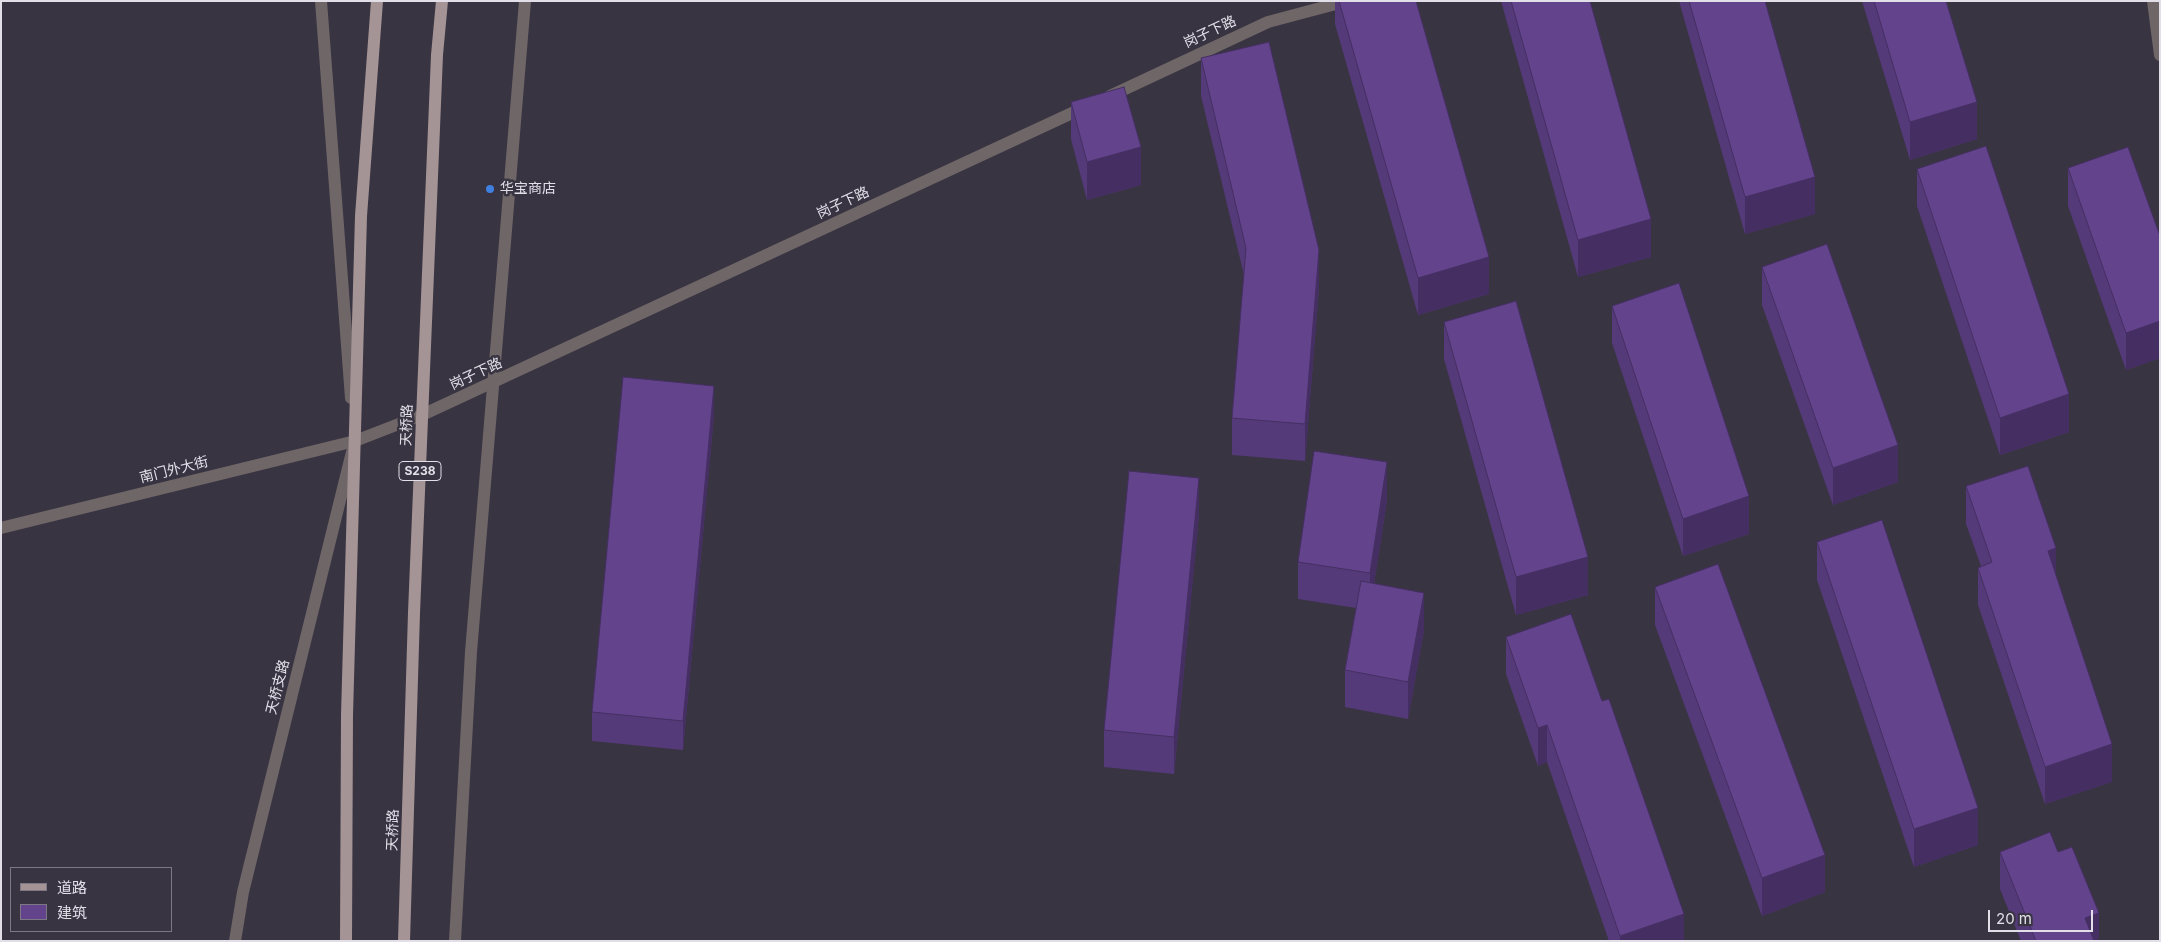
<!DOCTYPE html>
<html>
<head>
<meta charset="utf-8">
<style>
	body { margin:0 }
	#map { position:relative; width:2161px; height:942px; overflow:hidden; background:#393442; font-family:Inter,"Noto Sans SC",sans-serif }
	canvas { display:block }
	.frame { position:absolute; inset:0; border:2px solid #e2dfe8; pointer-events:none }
	.legend { position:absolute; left:10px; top:867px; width:162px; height:65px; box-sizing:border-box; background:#393442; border:1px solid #7d7884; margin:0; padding:6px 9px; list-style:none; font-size:15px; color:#e2dfe8 }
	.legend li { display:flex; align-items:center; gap:10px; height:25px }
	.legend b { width:25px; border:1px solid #7d7884 }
	.scale { position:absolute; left:1988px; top:910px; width:105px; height:22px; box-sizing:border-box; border:2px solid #e2dfe8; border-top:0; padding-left:6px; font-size:15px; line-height:18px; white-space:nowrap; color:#e2dfe8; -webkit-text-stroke:4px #393442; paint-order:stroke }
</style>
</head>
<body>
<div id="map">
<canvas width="2161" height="942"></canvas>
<div class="frame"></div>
<ul class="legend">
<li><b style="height:6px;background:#a59495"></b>道路</li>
<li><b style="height:14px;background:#62438c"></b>建筑</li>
</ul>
<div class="scale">20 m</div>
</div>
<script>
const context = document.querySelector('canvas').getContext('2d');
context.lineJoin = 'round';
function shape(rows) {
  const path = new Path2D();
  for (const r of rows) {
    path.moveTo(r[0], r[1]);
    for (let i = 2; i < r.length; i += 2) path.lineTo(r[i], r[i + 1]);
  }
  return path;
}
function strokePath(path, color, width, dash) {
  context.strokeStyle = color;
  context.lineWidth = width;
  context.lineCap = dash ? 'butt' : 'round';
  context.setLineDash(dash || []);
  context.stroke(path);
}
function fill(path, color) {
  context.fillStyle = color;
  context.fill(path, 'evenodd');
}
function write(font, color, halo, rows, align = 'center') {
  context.font = font + ' Inter,"Noto Sans SC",sans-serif';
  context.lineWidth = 5;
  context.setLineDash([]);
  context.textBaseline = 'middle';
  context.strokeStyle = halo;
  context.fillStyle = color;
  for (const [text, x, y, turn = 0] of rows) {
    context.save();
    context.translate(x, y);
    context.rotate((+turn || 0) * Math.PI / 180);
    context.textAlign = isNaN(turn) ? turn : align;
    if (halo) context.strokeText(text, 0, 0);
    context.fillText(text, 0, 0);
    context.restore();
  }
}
const minor = shape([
	[321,1,351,398],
	[2153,1,2160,55],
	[235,941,243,892,352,452],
	[455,941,471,652,525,1]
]);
const tertiary = shape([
	[1110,96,1268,22,1347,1],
	[1,528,355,441,422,415,1085,107]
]);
const primary = shape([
	[346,941,347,715,361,216,377,1],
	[404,941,414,613,437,55,442,1]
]);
const wall = shape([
	[1335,1,1416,1,1489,294,1418,315,1335,24],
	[1501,1,1590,1,1651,257,1578,277],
	[1679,1,1765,1,1815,214,1745,234],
	[1862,1,1946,1,1977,139,1910,160],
	[1201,58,1319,288,1305,461,1232,455,1232,418,1244,275,1201,96],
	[1071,102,1141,185,1087,200,1071,139],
	[2068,168,2160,236,2160,358,2126,370,2068,206],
	[1917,169,2069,432,2000,455,1917,206],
	[1762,267,1898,482,1833,505,1762,305],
	[1612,306,1749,534,1683,556,1612,343],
	[1444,322,1588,595,1516,615,1444,359],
	[714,415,683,750,592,741,592,712],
	[1966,486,2056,576,2112,782,2045,804,1978,605,1978,568,1981,566,1966,524],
	[1387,500,1374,584,1424,630,1408,719,1345,707,1345,670,1356,608,1298,599,1298,562],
	[1199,515,1174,774,1104,767,1104,730],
	[1817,542,1978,845,1914,867,1817,580],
	[1655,587,1825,892,1762,916,1655,625],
	[1506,637,1684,941,1609,941,1547,762,1538,766,1506,674],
	[2000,852,2058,852,2099,941,2021,941,2000,889]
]);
const shadedWall = shape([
	[1977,102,1977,139,1910,160,1910,122],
	[1141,147,1141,185,1087,200,1087,162],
	[1815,177,1815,214,1745,234,1745,197],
	[1651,219,1651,257,1578,277,1578,240],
	[1319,250,1319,288,1305,461,1305,424],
	[1489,257,1489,294,1418,315,1418,278],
	[2160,321,2160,358,2126,370,2126,333],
	[714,386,714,415,683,750,683,721],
	[2069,394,2069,432,2000,455,2000,418],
	[1898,445,1898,482,1833,505,1833,468],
	[1387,462,1387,500,1370,611,1370,573],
	[1199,478,1199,515,1174,774,1174,737],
	[1749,496,1749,534,1683,556,1683,519],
	[2056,548,2056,585,2048,551],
	[1588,557,1588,595,1516,615,1516,577],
	[1424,593,1424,630,1408,719,1408,682],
	[1547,725,1547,762,1538,766,1538,728],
	[2112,744,2112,782,2045,804,2045,767],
	[1978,808,1978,845,1914,867,1914,829],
	[1825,855,1825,892,1762,916,1762,878],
	[2099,913,2099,941,2085,941,2085,918],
	[1684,914,1684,941,1620,941,1620,936]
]);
const building = shape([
	[1339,1,1416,1,1489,257,1418,278,1339,1],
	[1511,1,1590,1,1651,219,1578,240,1511,1],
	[1689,1,1765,1,1815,177,1745,197,1689,1],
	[1874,1,1946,1,1977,102,1910,122,1874,1],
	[1269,42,1319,250,1305,424,1232,418,1246,248,1201,58,1269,42],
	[1124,87,1141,147,1087,162,1071,102,1124,87],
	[1986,146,2069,394,2000,418,1917,169,1986,146],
	[2128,147,2160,236,2160,321,2126,333,2068,168,2128,147],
	[1827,244,1898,445,1833,468,1762,267,1827,244],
	[1679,283,1749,496,1683,519,1612,306,1679,283],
	[1516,301,1588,557,1516,577,1444,322,1516,301],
	[623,377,714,386,683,721,592,712,623,377],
	[1314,451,1387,462,1370,573,1298,562,1314,451],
	[2028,466,2056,548,2048,551,2112,744,2045,767,1978,568,1992,562,1966,486,2028,466],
	[1129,471,1199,478,1174,737,1104,730,1129,471],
	[1882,520,1978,808,1914,829,1817,542,1882,520],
	[1718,564,1825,855,1762,878,1655,587,1718,564],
	[1361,581,1424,593,1408,682,1345,670,1361,581],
	[1571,614,1602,701,1609,699,1684,914,1620,936,1547,725,1538,728,1506,637,1571,614],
	[2050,832,2058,852,2072,847,2099,913,2085,918,2094,941,2036,941,2000,852,2050,832]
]);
const markers = [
	[490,189,5,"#3f7fe0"]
];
const shields = [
	[420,471,42]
];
const shieldNames = [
	["S238",420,471]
];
const streetNames = [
	["岗子下路",1210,32,-25],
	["岗子下路",843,203,-25],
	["岗子下路",476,374,-25],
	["天桥路",407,425,-88],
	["南门外大街",174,470,-14],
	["天桥支路",278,687,-76],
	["天桥路",393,830,-88]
];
const poiNames = [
	["华宝商店",500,189]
];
strokePath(minor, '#6f6667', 12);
strokePath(tertiary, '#6f6667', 12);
strokePath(primary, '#a59495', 12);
fill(wall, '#543a78');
fill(shadedWall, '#452f62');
fill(building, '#62438c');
strokePath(building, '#452f62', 1);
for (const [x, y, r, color] of markers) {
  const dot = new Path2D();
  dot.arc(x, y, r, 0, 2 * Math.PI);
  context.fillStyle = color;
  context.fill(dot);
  strokePath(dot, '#393442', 2);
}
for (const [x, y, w] of shields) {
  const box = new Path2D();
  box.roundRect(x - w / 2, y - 9.5, w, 19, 4);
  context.fillStyle = '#393442';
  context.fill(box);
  strokePath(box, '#e2dfe8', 1);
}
write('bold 12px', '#e2dfe8', null, shieldNames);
write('14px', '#e2dfe8', '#393442', streetNames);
write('14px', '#e2dfe8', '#393442', poiNames, 'left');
</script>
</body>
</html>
